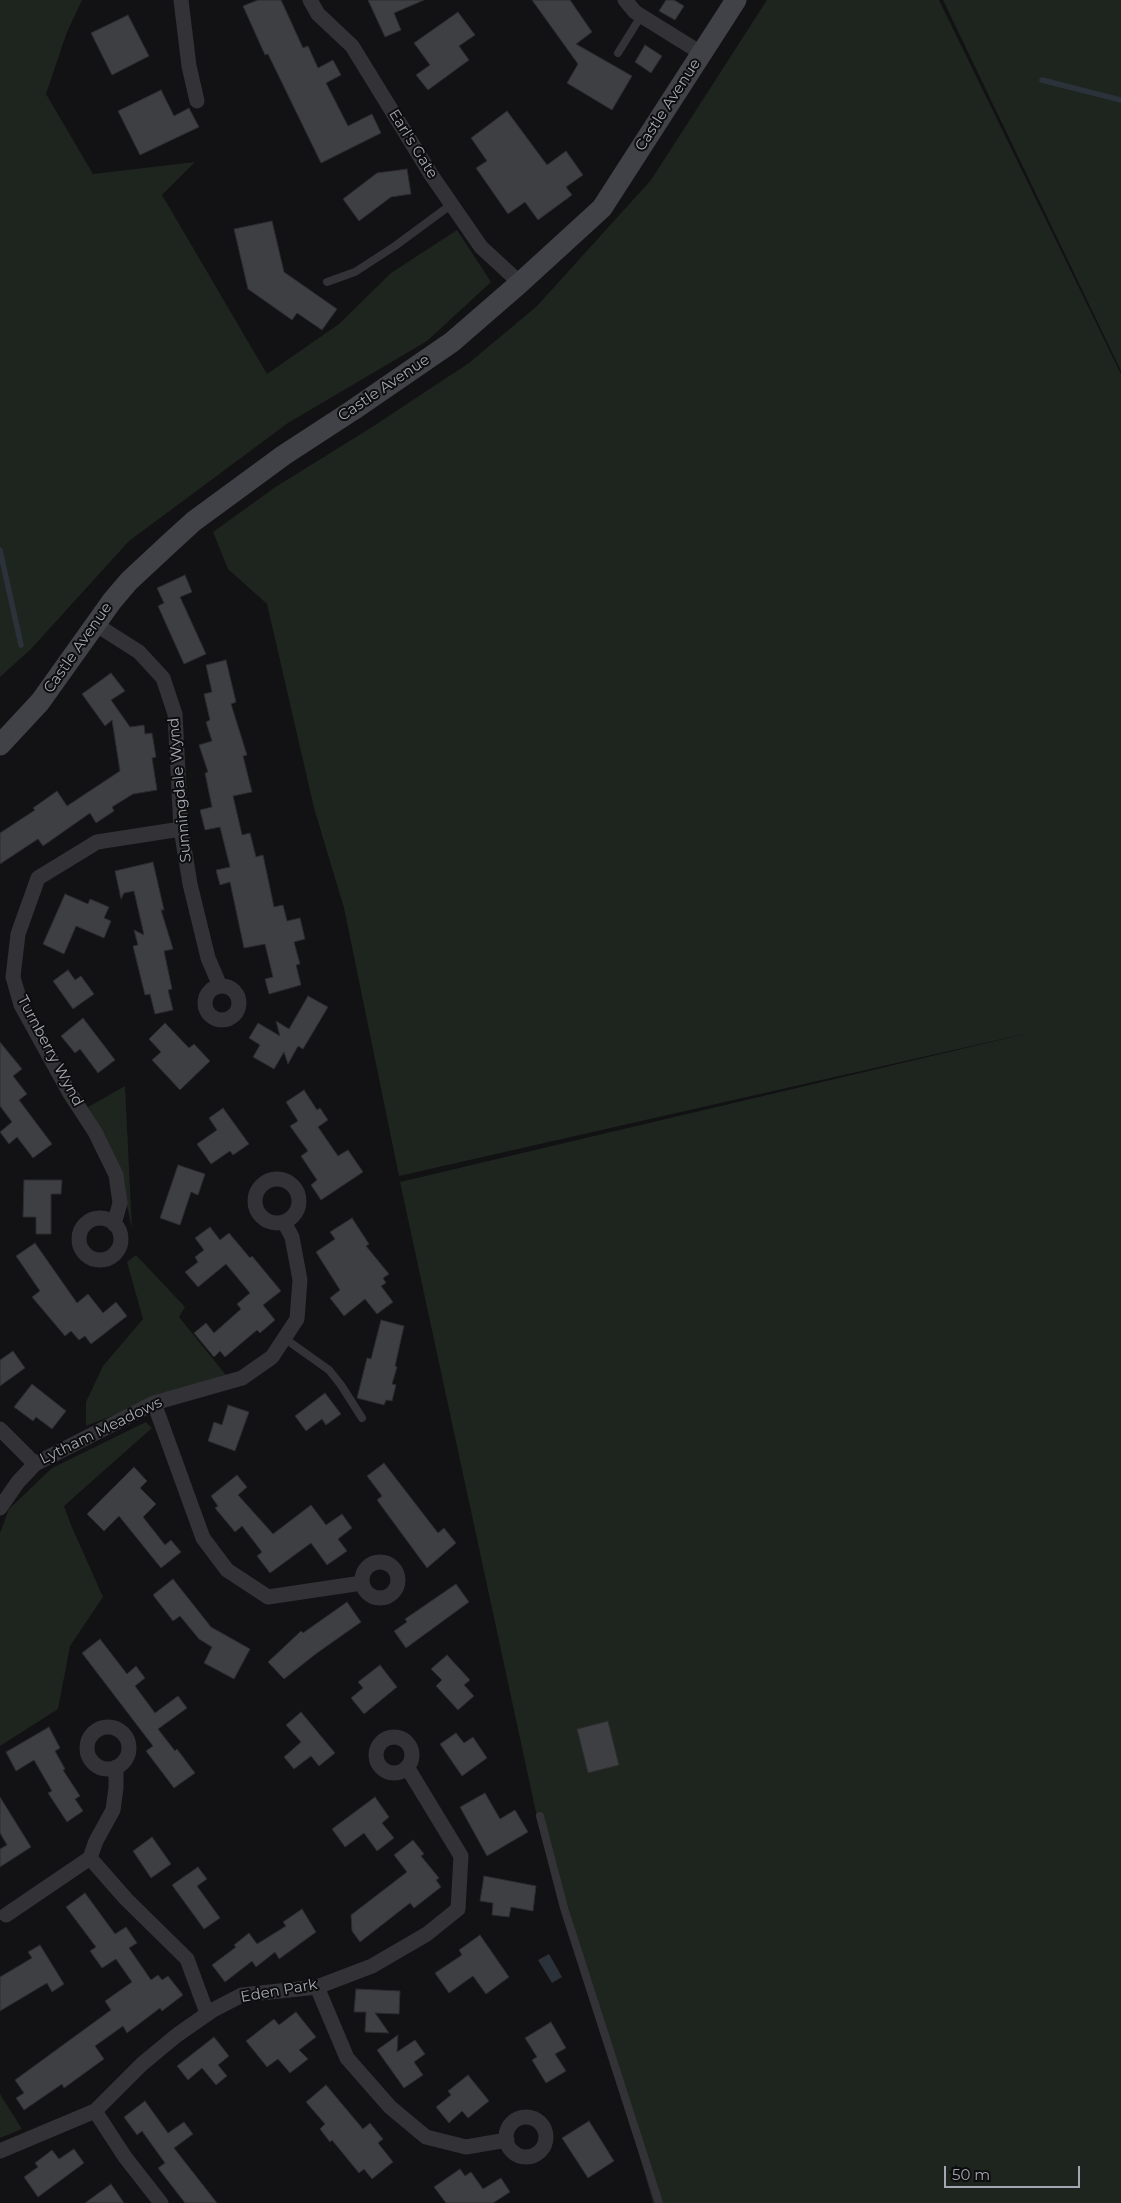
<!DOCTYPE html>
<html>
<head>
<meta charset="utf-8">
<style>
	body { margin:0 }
	#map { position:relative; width:1121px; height:2203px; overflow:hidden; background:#121113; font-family:Montserrat,sans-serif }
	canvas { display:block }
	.scale { position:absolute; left:944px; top:2166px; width:136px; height:22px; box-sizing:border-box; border:2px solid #a4a7b2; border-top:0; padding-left:6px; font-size:15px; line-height:18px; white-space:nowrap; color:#a4a7b2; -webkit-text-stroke:4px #0d0d0e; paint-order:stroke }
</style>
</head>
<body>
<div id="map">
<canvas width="1121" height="2203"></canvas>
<div class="scale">50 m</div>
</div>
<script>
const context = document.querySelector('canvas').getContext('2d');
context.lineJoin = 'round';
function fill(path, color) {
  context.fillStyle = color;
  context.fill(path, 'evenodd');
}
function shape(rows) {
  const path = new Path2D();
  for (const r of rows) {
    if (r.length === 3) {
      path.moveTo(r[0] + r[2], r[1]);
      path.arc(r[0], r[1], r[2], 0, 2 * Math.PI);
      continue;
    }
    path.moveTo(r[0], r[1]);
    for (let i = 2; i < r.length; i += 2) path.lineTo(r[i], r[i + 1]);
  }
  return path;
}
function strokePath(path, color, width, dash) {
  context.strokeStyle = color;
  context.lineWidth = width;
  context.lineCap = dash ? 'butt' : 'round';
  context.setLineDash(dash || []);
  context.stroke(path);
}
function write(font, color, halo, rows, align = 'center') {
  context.font = font + ' Montserrat,sans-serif';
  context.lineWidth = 4;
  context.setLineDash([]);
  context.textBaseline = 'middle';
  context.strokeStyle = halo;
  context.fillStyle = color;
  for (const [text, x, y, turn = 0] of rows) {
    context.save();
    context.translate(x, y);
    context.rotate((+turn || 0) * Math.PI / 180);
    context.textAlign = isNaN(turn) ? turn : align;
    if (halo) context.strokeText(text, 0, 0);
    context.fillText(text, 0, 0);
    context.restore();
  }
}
const green = shape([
	[0,0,82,0,67,32,46,94,93,174,195,162,162,195,267,374,339,324,391,273,457,230,491,282,427,341,288,423,129,541,31,649,0,677],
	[767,0,939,0,1121,374,1121,2203,653,2203,602,2021,537,1817,400,1182,1033,1032,399,1176,344,908,314,808,267,604,228,569,213,532,277,486,369,429,469,363,537,306,651,180],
	[943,0,1121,0,1121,371],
	[125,1086,132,1229,119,1168,88,1107],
	[136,1255,185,1307,179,1317,226,1375,145,1403,86,1426,86,1402,103,1366,143,1319,127,1262],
	[146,1422,152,1428,64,1506,71,1525,103,1597,70,1646,58,1709,0,1746,0,1533,9,1509,52,1468],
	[0,2094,22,2129,0,2138]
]);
const water = shape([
	[549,1954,562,1977,552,1983,538,1960]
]);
const stream = shape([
	[1042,80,1121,100],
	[0,550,21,645]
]);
const building = shape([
	[258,0,281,0,303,48,308,46,318,68,333,60,341,75,326,83,348,126,372,114,381,133,321,163,268,54,265,55,243,6,258,0],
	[368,0,424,0,394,13,401,30,385,37,368,0],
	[532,0,570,0,592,32,576,44,632,76,612,110,567,83,578,64,532,0],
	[666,0,674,0,684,6,675,20,659,11,666,0],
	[458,12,475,35,459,46,469,60,428,90,416,75,430,65,414,43,458,12],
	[128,15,149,56,112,75,91,33,128,15],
	[645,45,662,56,651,73,635,62,645,45],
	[161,90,174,116,189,108,199,127,140,155,118,111,161,90],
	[507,111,547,165,566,151,583,175,566,187,572,195,538,220,525,202,508,214,476,168,487,161,471,138,507,111],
	[407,169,411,194,391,197,359,221,343,199,377,173,407,169],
	[272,221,284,272,337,309,322,330,297,313,292,320,248,289,234,229,272,221],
	[185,575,192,592,180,597,206,654,184,664,158,606,164,603,157,588,185,575],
	[226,660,236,702,231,704,247,755,243,756,252,792,233,796,242,835,250,833,256,857,263,855,274,907,283,905,287,921,300,918,305,939,294,942,300,964,296,965,301,985,269,994,265,979,273,977,265,944,244,948,230,882,220,885,216,870,230,867,220,827,205,830,200,810,212,807,205,773,208,772,199,745,212,741,206,722,210,720,204,694,212,692,206,665,226,660],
	[111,673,125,691,111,700,130,727,144,725,145,734,152,733,156,757,152,758,157,790,133,794,112,807,114,811,96,823,90,813,43,846,38,839,0,864,0,833,35,810,33,808,57,791,67,806,120,771,112,720,105,726,82,694,111,673],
	[153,862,164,910,161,910,173,949,164,951,172,989,168,990,173,1010,155,1014,150,994,145,995,133,946,138,945,134,930,144,935,134,891,124,893,121,899,115,871,153,862],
	[65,894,88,904,90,899,109,907,104,918,111,921,104,938,76,926,64,954,43,944,65,894],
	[68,970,75,980,81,976,94,994,73,1009,53,981,68,970],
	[308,996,328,1007,303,1049,298,1046,288,1064,284,1052,274,1069,253,1057,260,1045,249,1038,258,1023,280,1036,276,1021,289,1029,308,996],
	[83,1018,115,1060,98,1073,80,1049,75,1053,61,1036,83,1018],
	[165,1023,189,1048,194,1044,210,1061,180,1090,152,1060,161,1052,149,1039,165,1023],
	[0,1042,22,1069,13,1076,27,1094,19,1100,52,1144,33,1158,17,1137,9,1144,0,1132,12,1122,0,1106,0,1042],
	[304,1090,317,1110,320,1108,328,1120,318,1127,338,1156,348,1150,363,1172,321,1200,311,1185,317,1180,301,1156,308,1151,290,1126,298,1121,286,1102,304,1090],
	[223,1108,249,1144,233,1155,230,1151,211,1164,197,1144,217,1130,209,1118,223,1108],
	[178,1165,205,1174,198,1195,191,1192,180,1225,160,1218,178,1165],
	[24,1180,62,1180,61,1194,51,1194,51,1234,36,1234,36,1217,23,1217,24,1180],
	[352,1218,369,1244,366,1246,389,1274,383,1278,386,1283,381,1286,393,1302,377,1314,365,1299,344,1316,330,1298,340,1290,316,1252,335,1239,330,1232,352,1218],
	[210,1227,220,1240,229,1233,250,1258,252,1256,281,1291,263,1305,275,1320,260,1333,257,1330,225,1357,220,1351,214,1357,194,1333,206,1323,214,1333,241,1309,237,1304,250,1293,226,1264,198,1287,185,1272,198,1262,195,1257,204,1250,195,1238,210,1227],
	[35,1243,77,1303,88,1294,103,1313,116,1302,127,1316,91,1344,85,1336,79,1340,71,1331,65,1336,32,1297,40,1291,16,1256,35,1243],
	[381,1320,404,1326,395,1366,397,1367,392,1384,396,1385,392,1401,386,1400,384,1405,357,1398,367,1358,371,1359,381,1320],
	[13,1351,25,1368,0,1386,0,1360,13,1351],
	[32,1384,66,1411,52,1429,36,1417,33,1421,14,1407,32,1384],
	[325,1393,341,1414,326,1425,322,1419,306,1431,295,1416,325,1393],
	[228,1405,249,1412,235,1451,208,1441,214,1422,222,1425,228,1405],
	[384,1463,438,1533,444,1528,456,1543,427,1568,377,1500,382,1496,367,1476,384,1463],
	[134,1467,147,1481,140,1488,156,1504,143,1517,165,1545,171,1540,181,1552,161,1568,119,1516,104,1531,87,1514,134,1467],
	[237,1475,247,1487,238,1495,273,1534,311,1505,326,1525,342,1514,352,1528,338,1539,347,1551,327,1565,311,1543,270,1573,257,1556,262,1552,242,1526,235,1532,215,1508,218,1506,211,1496,237,1475],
	[173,1579,211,1627,250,1649,234,1679,204,1663,212,1647,199,1639,180,1616,173,1621,153,1595,173,1579],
	[456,1584,469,1602,406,1648,394,1631,407,1622,405,1619,456,1584],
	[347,1602,361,1622,317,1653,284,1679,268,1662,301,1631,303,1633,347,1602],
	[100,1639,127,1674,136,1666,145,1678,135,1686,155,1713,178,1696,187,1708,158,1729,175,1751,177,1749,195,1773,174,1788,146,1751,153,1746,82,1653,100,1639],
	[447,1655,470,1680,464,1685,474,1696,458,1710,436,1686,442,1680,431,1669,447,1655],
	[380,1665,397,1687,364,1714,351,1698,363,1688,358,1682,380,1665],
	[301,1712,335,1753,319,1766,311,1756,294,1769,284,1757,301,1742,286,1725,301,1712],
	[608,1721,619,1765,588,1773,577,1729,608,1721],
	[49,1727,60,1748,55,1751,65,1769,63,1770,80,1796,75,1799,83,1811,67,1822,48,1793,52,1791,34,1760,16,1771,6,1752,49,1727],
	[456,1733,464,1743,473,1737,487,1758,462,1776,440,1744,456,1733],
	[485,1793,500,1819,515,1810,528,1832,487,1856,460,1807,485,1793],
	[0,1797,31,1847,0,1867,0,1849,7,1845,0,1833,0,1797],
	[375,1797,389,1817,382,1823,394,1838,377,1851,364,1833,345,1847,332,1829,375,1797],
	[152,1837,171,1864,151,1878,133,1851,152,1837],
	[413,1840,424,1854,421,1856,439,1878,436,1880,441,1887,414,1908,410,1903,360,1942,352,1931,351,1915,407,1872,394,1855,413,1840],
	[198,1867,207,1879,197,1886,220,1918,204,1929,172,1885,198,1867],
	[484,1876,536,1886,533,1911,511,1907,509,1917,492,1915,493,1903,480,1901,484,1876],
	[85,1893,115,1934,126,1927,137,1943,129,1948,151,1980,158,1975,162,1980,168,1976,183,1995,162,2011,160,2008,127,2033,123,2026,95,2046,104,2059,64,2088,62,2084,24,2110,16,2098,24,2093,15,2080,111,2010,105,2001,132,1982,116,1959,102,1968,90,1951,96,1947,66,1907,85,1893],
	[302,1909,316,1932,279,1959,275,1952,256,1967,252,1961,225,1982,212,1965,236,1947,234,1945,249,1933,257,1944,286,1926,283,1922,302,1909],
	[480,1935,509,1977,486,1994,473,1976,449,1993,435,1973,462,1955,459,1950,480,1935],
	[40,1945,64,1984,52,1992,47,1983,0,2011,0,1977,32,1958,28,1952,40,1945],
	[356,1989,400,1991,399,2014,375,2013,389,2033,365,2032,366,2012,354,2012,356,1989],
	[296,2012,316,2037,299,2050,308,2059,290,2073,278,2059,267,2067,246,2041,274,2019,279,2025,296,2012],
	[551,2022,566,2048,555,2054,566,2071,546,2083,532,2060,537,2057,525,2038,551,2022],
	[398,2035,397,2052,415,2040,425,2054,414,2062,423,2075,404,2088,377,2050,398,2035],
	[214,2037,229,2056,218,2065,227,2076,216,2085,202,2068,188,2080,177,2066,214,2037],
	[468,2075,489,2101,468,2118,462,2111,449,2123,436,2107,451,2095,448,2091,468,2075],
	[326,2085,363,2129,370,2123,383,2139,378,2143,393,2162,372,2179,364,2169,359,2173,332,2140,330,2142,320,2129,325,2124,306,2102,326,2085],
	[145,2101,168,2133,184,2122,193,2134,174,2148,217,2203,185,2203,158,2168,165,2163,142,2131,137,2135,124,2117,145,2101],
	[589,2121,614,2161,588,2178,562,2138,589,2121],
	[74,2149,84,2163,38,2197,24,2177,38,2167,35,2163,52,2150,59,2159,74,2149],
	[460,2169,465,2176,471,2172,483,2189,501,2178,510,2192,493,2203,446,2203,434,2187,460,2169],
	[111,2184,124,2203,85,2203,111,2184]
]);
const lane = shape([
	[618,53,641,16],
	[327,282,355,272,395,246,452,204],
	[284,1338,329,1370,341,1385,362,1418],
	[540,1816,564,1908,659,2203]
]);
const street = shape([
	[181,0,189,66,197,101],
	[310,0,318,14,352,46,432,176,481,247,520,283],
	[625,0,635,12,701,53],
	[95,624,139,652,163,678,175,714,181,829,190,884,208,958,220,986],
	[222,1003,17],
	[277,1201,22],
	[100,1239,21],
	[114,1224,120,1203,116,1175,95,1132,69,1092,21,1005,13,977,18,934,38,878,97,842,181,829],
	[154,1403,203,1538,227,1570,268,1597,362,1583],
	[0,1429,35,1464,154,1403,242,1378,272,1357,297,1319,300,1280,292,1237,284,1222],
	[0,1508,18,1482,35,1464],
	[380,1580,18],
	[108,1748,21],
	[394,1755,18],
	[116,1767,116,1788,113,1810,96,1841,90,1858,126,1899,187,1959,207,2013],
	[6,1915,90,1858],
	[317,1987,347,2058,390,2107,426,2137,466,2147,507,2140],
	[95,2111,125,2157,161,2203],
	[526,2137,20],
	[0,2151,95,2111,142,2064,177,2035,213,2010,242,1995,317,1987,372,1966,427,1934,458,1909,461,1856,407,1767]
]);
const secondary = shape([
	[0,745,40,702,112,601,129,581,172,541,194,521,284,455,353,410,452,342,520,283,602,208,736,0]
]);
const streetNames = [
	["Castle Avenue",668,105,-57],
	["Earl's Gate",413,144,58],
	["Castle Avenue",384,388,-34],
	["Castle Avenue",78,648,-55],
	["Sunningdale Wynd",180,790,-95],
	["Turnberry Wynd",50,1051,62],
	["Lytham Meadows",101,1431,-26],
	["Eden Park",279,1991,-10]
];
fill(green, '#1e251f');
fill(water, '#2c323a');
strokePath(stream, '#2c323a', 5.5);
fill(building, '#3e3f43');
strokePath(building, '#2c2c2f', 1);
strokePath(lane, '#333337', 8);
strokePath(street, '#333337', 15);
strokePath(secondary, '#414247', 21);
write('15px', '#a4a7b2', '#0d0d0e', streetNames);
</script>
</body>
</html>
